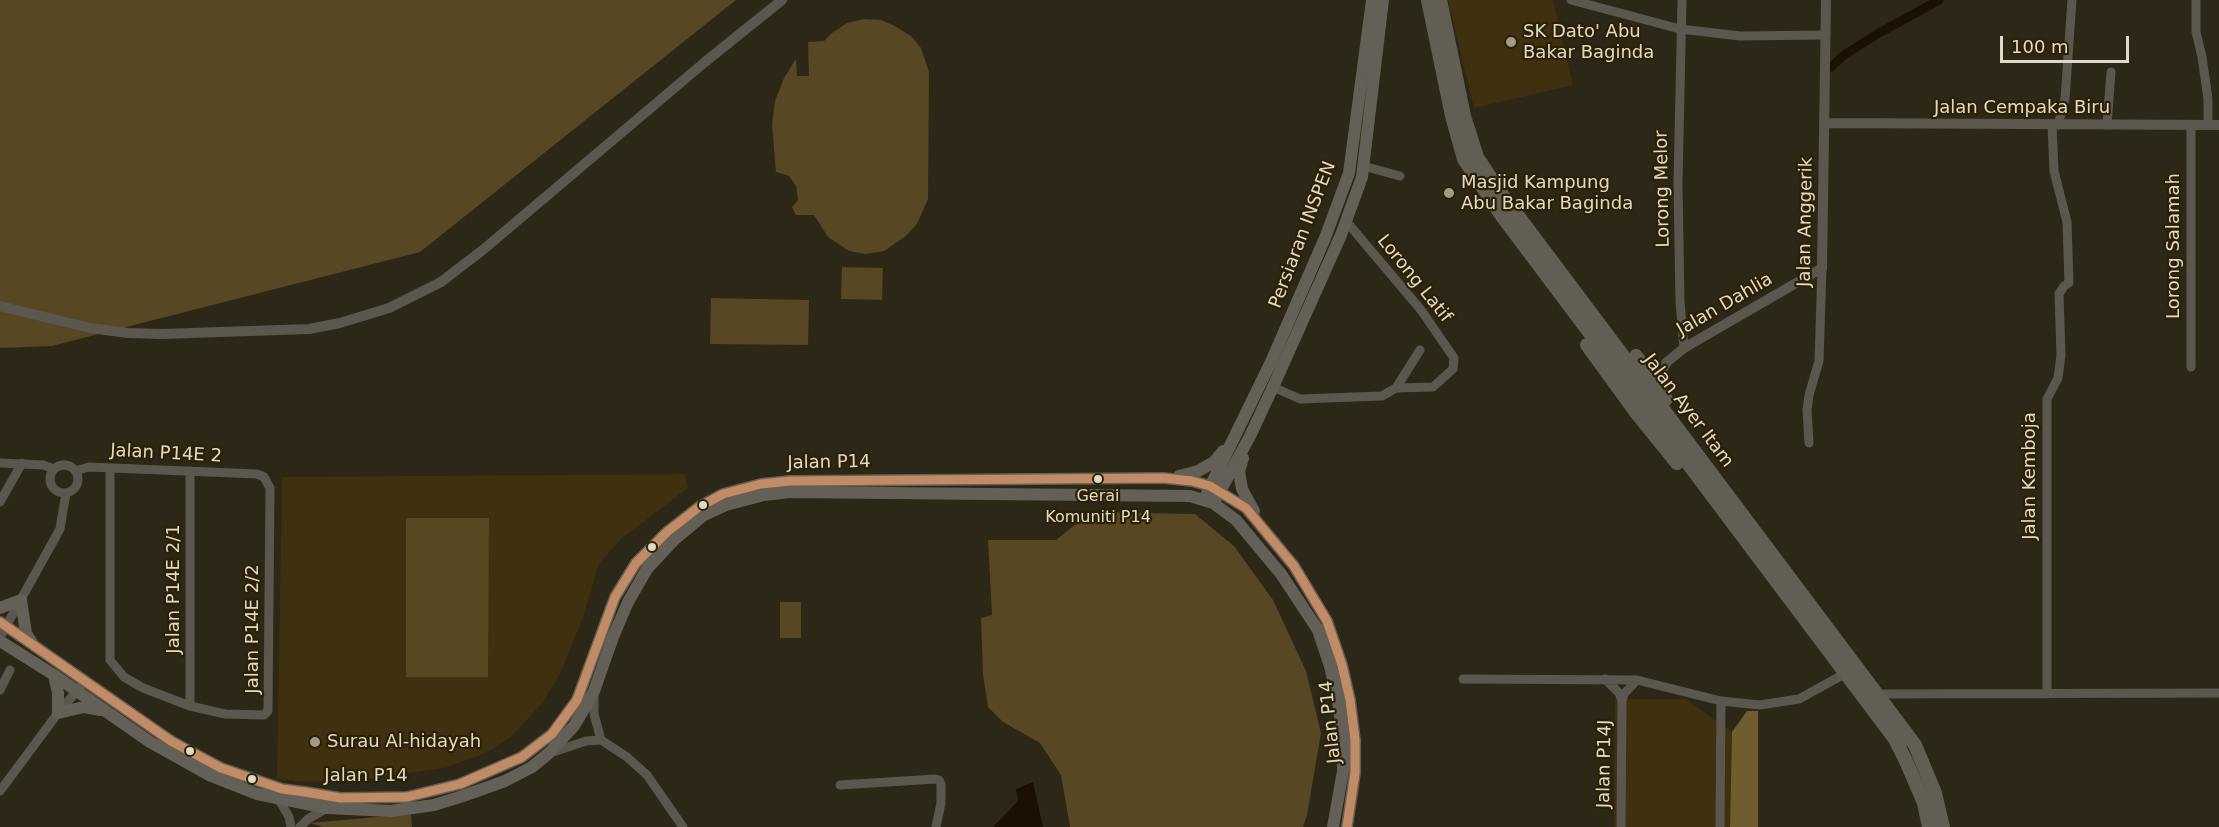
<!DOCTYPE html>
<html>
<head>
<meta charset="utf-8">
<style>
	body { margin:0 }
	#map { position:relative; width:2219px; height:827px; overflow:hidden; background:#2d2718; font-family:"DejaVu Sans",sans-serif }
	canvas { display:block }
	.scale { position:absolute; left:2000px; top:36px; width:129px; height:27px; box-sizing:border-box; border:3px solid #e0d9c9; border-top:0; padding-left:8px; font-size:18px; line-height:21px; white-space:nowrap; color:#e0d9c9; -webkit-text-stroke:4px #2c2105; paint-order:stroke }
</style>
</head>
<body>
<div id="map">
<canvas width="2219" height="827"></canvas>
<div class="scale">100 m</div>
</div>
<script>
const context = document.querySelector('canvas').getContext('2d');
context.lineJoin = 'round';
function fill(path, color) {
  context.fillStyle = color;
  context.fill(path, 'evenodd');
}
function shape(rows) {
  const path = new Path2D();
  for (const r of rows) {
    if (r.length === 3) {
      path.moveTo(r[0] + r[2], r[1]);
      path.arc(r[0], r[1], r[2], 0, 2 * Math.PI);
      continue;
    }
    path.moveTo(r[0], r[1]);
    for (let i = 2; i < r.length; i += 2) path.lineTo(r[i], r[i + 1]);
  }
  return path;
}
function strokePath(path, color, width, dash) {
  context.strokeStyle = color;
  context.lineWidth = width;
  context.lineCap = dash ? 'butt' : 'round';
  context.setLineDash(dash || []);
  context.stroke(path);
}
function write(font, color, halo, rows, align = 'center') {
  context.font = font + ' "DejaVu Sans",sans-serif';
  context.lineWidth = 4.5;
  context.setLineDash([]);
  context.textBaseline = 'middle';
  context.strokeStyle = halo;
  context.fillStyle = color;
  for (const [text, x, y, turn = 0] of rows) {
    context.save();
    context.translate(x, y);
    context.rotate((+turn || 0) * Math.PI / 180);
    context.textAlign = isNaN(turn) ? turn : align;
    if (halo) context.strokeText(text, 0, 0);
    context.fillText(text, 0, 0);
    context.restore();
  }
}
const built = shape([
	[1448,0,1553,0,1573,85,1474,108],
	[684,474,688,488,622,538,599,564,582,620,560,674,542,703,511,737,486,753,444,768,360,780,309,782,277,779,282,477],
	[1615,699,1685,699,1732,732,1730,827,1614,827]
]);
const green = shape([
	[0,0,736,0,420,252,52,346,0,348],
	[864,19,881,20,895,26,911,36,921,48,929,72,928,199,917,224,906,236,884,251,865,254,849,251,828,237,814,215,796,215,792,207,798,200,796,186,789,176,776,172,772,125,775,101,784,78,796,59,797,76,809,76,808,42,824,41,832,33,847,23],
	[842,267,883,268,882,300,841,299],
	[711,298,809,300,808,345,710,344],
	[1091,512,1195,514,1234,546,1273,600,1306,671,1321,733,1307,815,1303,827,1070,827,1061,775,1040,743,1003,722,988,707,983,674,981,618,992,615,988,540,1056,540],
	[406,518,489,518,488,677,406,677],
	[780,602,801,602,801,638,780,638],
	[411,814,412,827,323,827,309,823]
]);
const forest = shape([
	[1747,711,1758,711,1758,827,1730,827,1732,732]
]);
const water = shape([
	[1033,782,1043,827,993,827,1018,801,1016,789]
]);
const canal = shape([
	[1831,67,1844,55,1879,33,1939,0]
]);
const minor = shape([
	[1571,0,1680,29,1740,36,1826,35],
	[1682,0,1678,183,1680,302,1684,348],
	[2196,0,2196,32,2202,57,2208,99,2208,125],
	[2058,125,2065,99,2072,0],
	[2107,125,2111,72],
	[1363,166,1400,176],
	[1346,221,1421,310,1454,358,1453,369,1433,387,1396,388],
	[2191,367,2191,126],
	[1273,387,1300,399,1382,396,1396,388,1420,350],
	[1809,443,1807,410,1809,395,1819,361,1822,268],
	[0,463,43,465,54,469],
	[64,479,14],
	[75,471,89,467,257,474,264,477,270,488,268,711,264,715,225,714,190,706,143,688,124,677,110,660,110,468],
	[190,471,190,706],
	[0,502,22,463],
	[0,637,60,529,66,493],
	[1463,679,1637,680,1721,701,1760,705,1799,699,1846,673],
	[1605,679,1619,693,1622,701],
	[0,690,10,670],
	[594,693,594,714,601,740],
	[1878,694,2219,693],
	[2047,694,2047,399,2058,378,2061,355,2059,294,2064,286,2069,283,2067,222,2054,171,2052,125],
	[550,753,586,741,601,740,627,757,647,775,683,827],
	[840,785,935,779,939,780,941,784,941,803,936,827],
	[0,791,58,713,81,686],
	[278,798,289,817,291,827],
	[300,827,308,819,327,808],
	[1621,827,1622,701,1624,694,1637,680],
	[1720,827,1721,701]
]);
const tertiary = shape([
	[1824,123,2219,125],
	[0,306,90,328,128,333,162,334,309,329,340,323,389,308,441,282,484,249,705,62,782,0],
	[1655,381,1667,362,1684,348,1822,268,1826,0]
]);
const secondary = shape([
	[1243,458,1239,471,1242,489,1254,511],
	[1179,476,1198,471,1214,462,1223,451],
	[1207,493,1271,362,1325,238,1349,173,1372,0],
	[1217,497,1250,436,1273,387,1341,235,1362,177,1383,0],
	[0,608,21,600,26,633,32,643],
	[0,622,171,741,221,768,282,789,305,792,341,798,407,797,460,784,522,757,552,734,577,700,615,597,636,563,667,532,699,507,723,494,761,484,790,481,1163,478,1192,481,1210,486,1246,508,1294,566,1327,621,1342,665,1350,700,1355,740,1355,773,1347,827],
	[0,641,54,675,150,742,211,776,257,794,327,808,391,811,434,805,463,796,505,781,532,767,549,753,574,726,587,704,594,691,613,637,628,602,647,569,674,540,704,515,726,505,764,495,790,492,1190,496,1213,503,1236,520,1281,574,1318,630,1330,666,1338,701,1343,741,1343,771,1333,827],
	[54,675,58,693,58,713,84,707,100,710]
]);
const primary = shape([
	[1428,0,1452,116,1464,159,1502,216,1895,739,1906,761,1924,803,1929,827],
	[1440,0,1464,116,1477,157,1500,192,1915,745,1935,793,1943,827],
	[1587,345,1635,411,1677,463],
	[1636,356,1666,399]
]);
const bus1 = shape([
	[0,622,171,741,221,768,282,789,305,792,341,798,407,797,460,784,522,757,552,734,577,700,615,597,636,563,667,532,699,507,723,494,761,484,790,481,1163,478,1192,481,1210,486,1246,508,1294,566,1327,621,1342,665,1350,700,1355,740,1355,773,1347,827]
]);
const markers = [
	[1511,42,6,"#a19b8b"],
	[1449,193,6,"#a19b8b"],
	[1098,479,5,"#e0d9c9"],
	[703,505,5,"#e0d9c9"],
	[652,547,5,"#e0d9c9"],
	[315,742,6,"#a19b8b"],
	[190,751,5,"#e0d9c9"],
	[252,779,5,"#e0d9c9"]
];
const busNames = [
	["Gerai",1098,497],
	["Komuniti P14",1098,518]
];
const poiNames = [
	["SK Dato' Abu",1523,32],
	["Bakar Baginda",1523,53],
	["Masjid Kampung",1461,183],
	["Abu Bakar Baginda",1461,204],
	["Surau Al-hidayah",327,742]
];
const streetNames = [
	["Jalan Cempaka Biru",2022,108],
	["Lorong Melor",1663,189,-91],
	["Jalan Anggerik",1806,222,-89],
	["Persiaran INSPEN",1303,235,-69],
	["Lorong Salamah",2174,246,-90],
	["Lorong Latif",1414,279,51],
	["Jalan Dahlia",1725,305,-30],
	["Jalan Ayer Itam",1688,411,53],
	["Jalan P14E 2",166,454,3],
	["Jalan P14",829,463,-1],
	["Jalan Kemboja",2030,476,-90],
	["Jalan P14E 2/1",174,589,-90],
	["Jalan P14E 2/2",253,629,-90],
	["Jalan P14",1331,722,-96],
	["Jalan P14J",1605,764,-89],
	["Jalan P14",366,776]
];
fill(built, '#3f3110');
fill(green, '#574722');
fill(forest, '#6f5c2f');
fill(water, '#1b1102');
strokePath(canal, '#1b1102', 9);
strokePath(minor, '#5b574e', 9);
strokePath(tertiary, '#5b574e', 10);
strokePath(secondary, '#646057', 12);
strokePath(primary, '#635e53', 14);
strokePath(bus1, '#c18c65', 9);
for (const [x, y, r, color] of markers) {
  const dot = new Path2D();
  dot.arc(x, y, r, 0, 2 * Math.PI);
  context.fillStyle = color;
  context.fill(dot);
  strokePath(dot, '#2c2105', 2);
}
write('16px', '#e0d9c9', '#2c2105', busNames);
write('18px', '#e0d9c9', '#2c2105', poiNames, 'left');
write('18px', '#e0d9c9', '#2c2105', streetNames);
</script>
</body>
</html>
